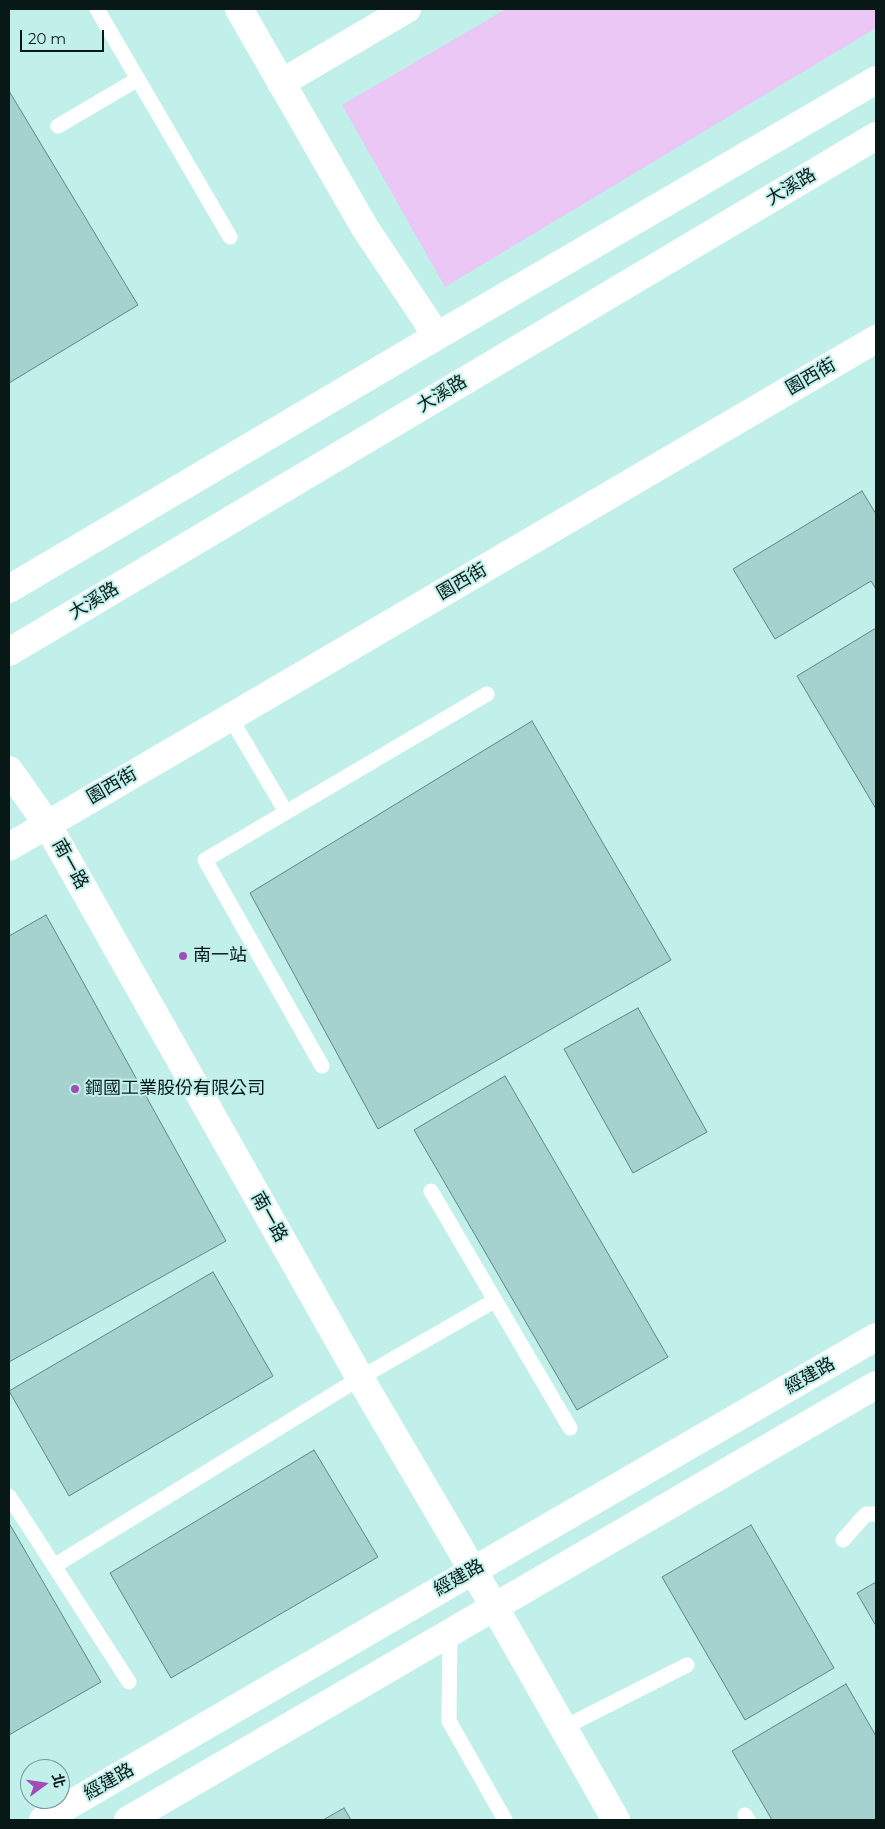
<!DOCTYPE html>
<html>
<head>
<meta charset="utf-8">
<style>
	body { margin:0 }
	#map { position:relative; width:885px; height:1829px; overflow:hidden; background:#c1f0eb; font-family:Montserrat,"Noto Sans TC",sans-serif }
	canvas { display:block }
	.frame { position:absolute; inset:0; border:10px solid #071817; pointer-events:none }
	.north { position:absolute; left:20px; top:1759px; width:50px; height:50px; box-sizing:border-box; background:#c1f0eb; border:1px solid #779a96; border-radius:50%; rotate:76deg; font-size:14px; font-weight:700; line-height:20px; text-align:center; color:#071817 }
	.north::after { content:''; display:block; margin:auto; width:18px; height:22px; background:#a24cba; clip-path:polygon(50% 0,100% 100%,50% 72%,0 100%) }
	.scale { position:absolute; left:20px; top:30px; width:84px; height:22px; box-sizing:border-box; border:2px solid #071817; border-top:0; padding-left:6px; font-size:15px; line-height:18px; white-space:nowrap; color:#071817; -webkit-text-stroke:4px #c1f0eb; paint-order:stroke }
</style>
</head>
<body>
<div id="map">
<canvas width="885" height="1829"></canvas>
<div class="frame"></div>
<div class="north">北</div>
<div class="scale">20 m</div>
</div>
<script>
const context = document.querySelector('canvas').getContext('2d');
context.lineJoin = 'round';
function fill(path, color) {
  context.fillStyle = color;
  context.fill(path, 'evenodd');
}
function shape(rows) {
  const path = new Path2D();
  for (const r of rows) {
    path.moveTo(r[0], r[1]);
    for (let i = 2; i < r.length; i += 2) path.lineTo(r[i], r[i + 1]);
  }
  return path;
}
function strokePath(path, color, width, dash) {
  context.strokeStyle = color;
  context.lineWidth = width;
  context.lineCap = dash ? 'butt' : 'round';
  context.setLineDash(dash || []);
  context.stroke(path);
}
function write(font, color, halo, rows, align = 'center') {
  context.font = font + ' Montserrat,"Noto Sans TC",sans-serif';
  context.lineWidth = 4;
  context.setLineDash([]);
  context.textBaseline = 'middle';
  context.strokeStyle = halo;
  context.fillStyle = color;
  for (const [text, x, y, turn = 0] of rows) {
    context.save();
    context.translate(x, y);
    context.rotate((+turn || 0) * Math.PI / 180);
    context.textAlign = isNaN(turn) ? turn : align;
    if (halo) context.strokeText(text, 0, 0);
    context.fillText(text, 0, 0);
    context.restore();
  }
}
const green = shape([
	[506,9,876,9,876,28,445,287,342,105]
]);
const building = shape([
	[9,91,138,305,9,383,9,91],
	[862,491,876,514,876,589,871,581,775,639,733,569,862,491],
	[876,628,876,809,797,676,876,628],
	[532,721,671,960,378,1129,250,893,532,721],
	[46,915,226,1241,9,1362,9,936,46,915],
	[638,1008,707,1132,633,1173,564,1049,638,1008],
	[505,1076,668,1357,577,1410,414,1130,505,1076],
	[213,1272,273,1376,69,1496,9,1391,213,1272],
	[314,1450,378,1557,171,1678,110,1573,314,1450],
	[9,1523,101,1682,9,1735,9,1523],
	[751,1525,834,1668,745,1720,662,1577,751,1525],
	[876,1582,876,1626,857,1593,876,1582],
	[846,1684,876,1736,876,1820,772,1820,732,1751,846,1684],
	[344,1808,351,1820,323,1820,344,1808]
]);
const lane = shape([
	[97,9,230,237],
	[58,126,138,79],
	[230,717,286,812],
	[322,1066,205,860,487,694],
	[431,1191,570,1428],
	[9,1496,129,1682],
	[843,1540,866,1514,876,1514],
	[54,1566,360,1378,494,1301],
	[450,1633,449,1721,505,1820],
	[563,1728,687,1665],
	[745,1815,748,1820]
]);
const street = shape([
	[239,9,365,228,437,336],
	[281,83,407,9],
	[9,770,47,824,360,1378,495,1608,616,1820],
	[9,847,876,339],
	[43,1820,876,1337],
	[128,1820,876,1385]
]);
const secondary = shape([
	[9,589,437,336,876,80],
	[9,652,876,136]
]);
const markers = [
	[183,956,5,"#a24cba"],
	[75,1089,5,"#a24cba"]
];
const streetNames = [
	["大溪路",791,187,-31],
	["園西街",811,377,-30],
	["大溪路",442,394,-31],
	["園西街",462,582,-30],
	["大溪路",94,601,-31],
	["園西街",112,786,-30],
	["南一路",70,864,61],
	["南一路",269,1217,61],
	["經建路",810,1376,-30],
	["經建路",459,1578,-30],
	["經建路",109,1782,-30]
];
const poiNames = [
	["南一站",193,956],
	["鋼國工業股份有限公司",85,1089]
];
fill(green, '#eac7f4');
fill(building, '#a5d2ce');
strokePath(building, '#5d8884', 1);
strokePath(lane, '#fff', 15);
strokePath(street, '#fff', 28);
strokePath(secondary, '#fff', 28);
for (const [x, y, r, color] of markers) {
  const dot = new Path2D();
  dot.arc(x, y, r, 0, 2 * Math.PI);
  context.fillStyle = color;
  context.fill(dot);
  strokePath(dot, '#c1f0eb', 2);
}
write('18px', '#071817', '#c1f0eb', streetNames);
write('18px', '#071817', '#c1f0eb', poiNames, 'left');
</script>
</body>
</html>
